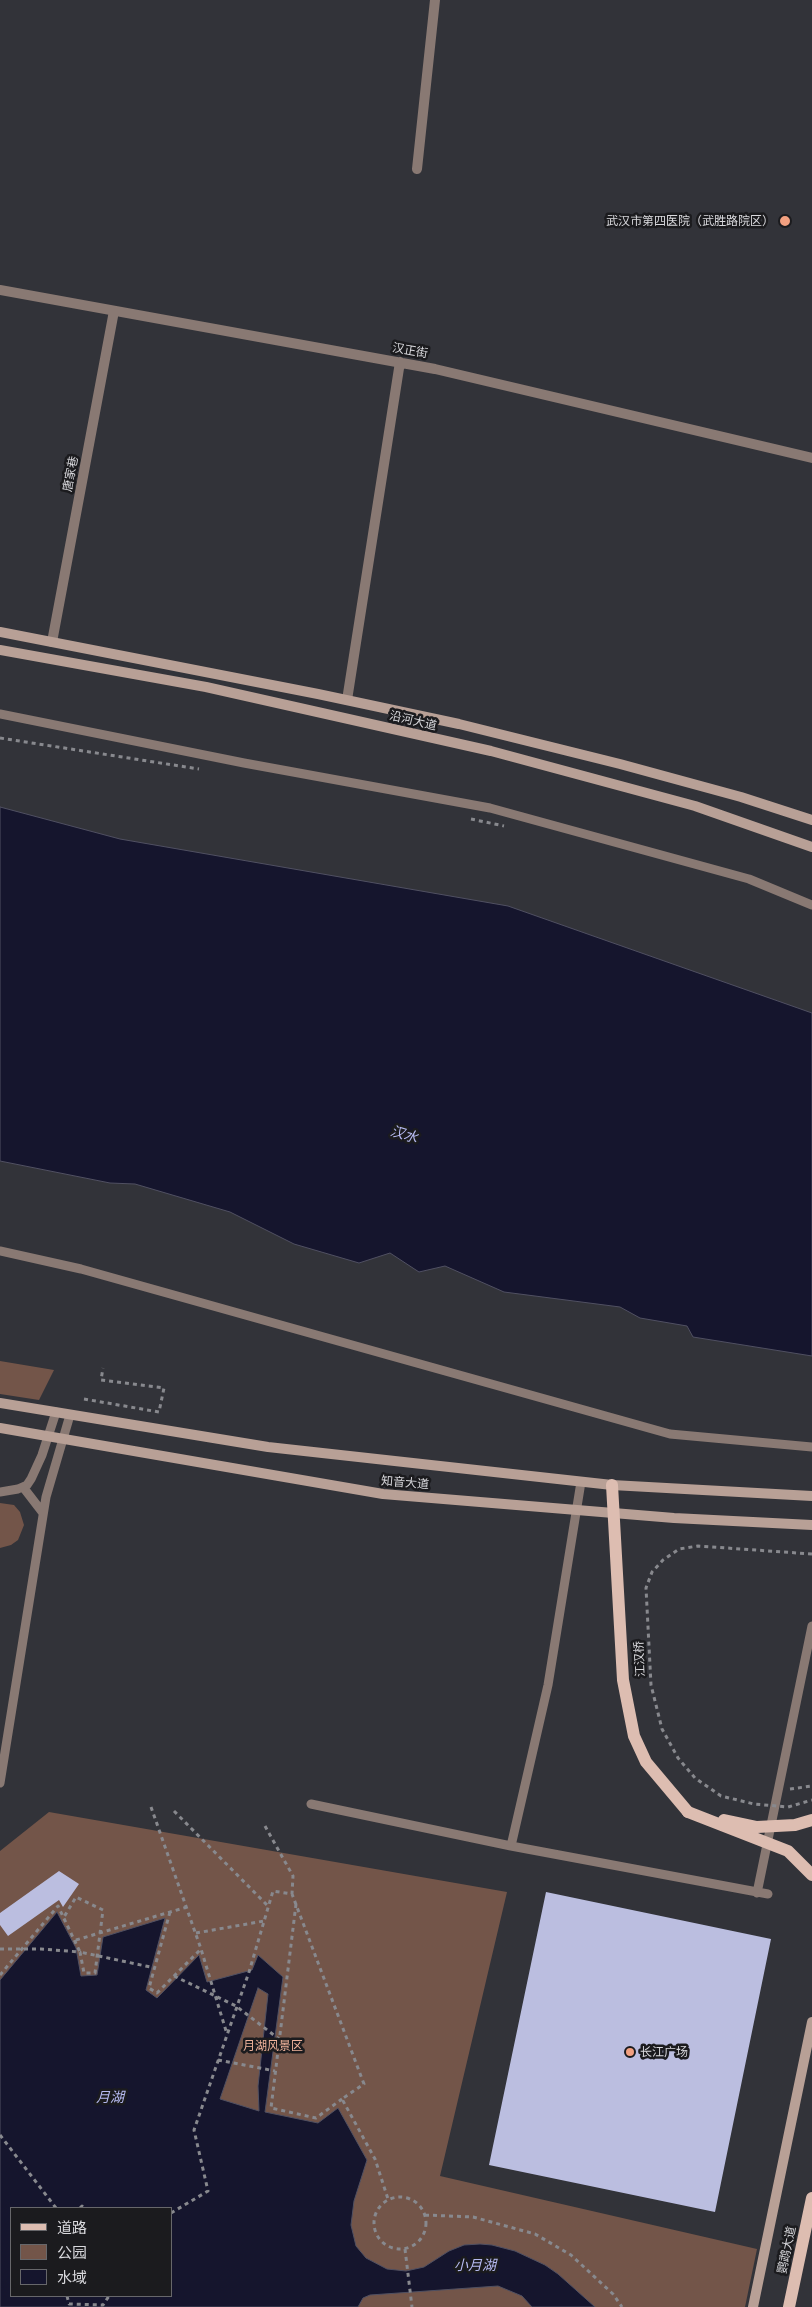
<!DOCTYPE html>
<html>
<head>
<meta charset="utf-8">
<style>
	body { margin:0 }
	#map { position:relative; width:812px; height:2307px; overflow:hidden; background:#323339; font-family:"Work Sans","Noto Sans SC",sans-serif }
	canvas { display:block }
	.legend { position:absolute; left:10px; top:2207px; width:162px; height:90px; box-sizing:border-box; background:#1b1b1e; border:1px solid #67676a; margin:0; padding:6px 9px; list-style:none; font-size:15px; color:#d9d9dd }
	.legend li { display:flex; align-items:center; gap:10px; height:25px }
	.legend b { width:25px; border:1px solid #67676a }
</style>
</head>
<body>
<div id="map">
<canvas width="812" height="2307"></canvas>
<ul class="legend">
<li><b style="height:6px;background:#ddbdb1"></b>道路</li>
<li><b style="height:14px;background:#735549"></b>公园</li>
<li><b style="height:14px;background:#15152d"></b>水域</li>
</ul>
</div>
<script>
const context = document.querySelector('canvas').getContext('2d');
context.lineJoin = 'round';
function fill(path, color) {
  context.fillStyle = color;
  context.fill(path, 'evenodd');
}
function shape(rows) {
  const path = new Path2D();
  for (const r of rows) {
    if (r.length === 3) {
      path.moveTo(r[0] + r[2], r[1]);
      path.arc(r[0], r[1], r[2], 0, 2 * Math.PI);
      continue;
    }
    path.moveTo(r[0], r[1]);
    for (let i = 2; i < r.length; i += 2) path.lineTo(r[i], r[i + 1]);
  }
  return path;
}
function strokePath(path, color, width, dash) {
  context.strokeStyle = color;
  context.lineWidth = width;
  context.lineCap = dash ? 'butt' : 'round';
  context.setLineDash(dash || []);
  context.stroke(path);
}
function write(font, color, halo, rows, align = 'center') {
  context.font = font + ' "Work Sans","Noto Sans SC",sans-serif';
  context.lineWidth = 5;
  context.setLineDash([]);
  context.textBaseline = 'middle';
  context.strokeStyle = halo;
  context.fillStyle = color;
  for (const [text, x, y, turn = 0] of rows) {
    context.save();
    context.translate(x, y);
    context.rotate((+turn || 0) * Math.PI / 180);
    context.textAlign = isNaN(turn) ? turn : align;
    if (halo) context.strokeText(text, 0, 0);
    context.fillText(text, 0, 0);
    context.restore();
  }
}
const green = shape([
	[0,1361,54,1370,39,1400,0,1394],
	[0,1503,14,1505,20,1512,24,1525,18,1540,11,1545,0,1548],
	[49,1812,507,1892,440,2176,757,2249,745,2307,0,2307,0,1851],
	[11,2208,171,2208,171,2296,11,2296]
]);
const water = shape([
	[0,807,120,839,508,906,812,1013,812,1356,693,1337,687,1326,640,1318,620,1307,504,1292,445,1266,419,1272,390,1253,359,1263,294,1244,230,1212,135,1184,110,1183,0,1161,0,807],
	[57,1912,76,1948,81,1976,97,1975,103,1937,165,1918,146,1990,157,1998,199,1955,207,1982,252,1970,258,1955,283,1977,265,2112,318,2123,338,2108,367,2160,354,2201,351,2225,356,2246,366,2258,387,2269,406,2271,424,2267,449,2251,464,2245,480,2244,492,2245,515,2251,545,2265,558,2274,595,2307,532,2307,522,2296,498,2286,370,2295,363,2298,358,2307,0,2307,0,1980,57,1912],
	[258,1988,268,1994,258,2086,259,2111,220,2099,258,1988],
	[11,2208,171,2208,171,2296,11,2296,11,2208]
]);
const building = shape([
	[59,1871,79,1884,63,1907,59,1900,8,1936,0,1925,0,1913],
	[546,1892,771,1939,715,2212,489,2165]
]);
const path = shape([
	[0,738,199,769],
	[471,819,504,826],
	[84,1399,159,1412,164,1388,101,1380,103,1368],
	[790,1789,812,1786],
	[151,1807,201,1949,227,2034],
	[174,1811,268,1906],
	[265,1826,293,1876,292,1894],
	[296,1904,271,2108,316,2118,342,2099],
	[170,1912,149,1988,157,1993,201,1949],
	[196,1933,264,1921],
	[76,1940,187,1907],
	[0,1949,41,1949,80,1952,84,1973,95,1973,103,1910,76,1897,64,1917],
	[0,1975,58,1906,80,1952,155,1968],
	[174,1976,236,2006,279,2039],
	[218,2060,275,2071],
	[0,2135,56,2208],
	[400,2223,26],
	[80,2208,82,2206,84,2208],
	[171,2213,208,2191,194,2130,249,1972,273,1891,292,1894,364,2084,342,2099,375,2159,388,2199],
	[425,2215,473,2217,535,2234,571,2255,613,2294,622,2307],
	[405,2249,412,2307],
	[67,2296,69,2304,103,2305,109,2296]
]);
const service = shape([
	[0,714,244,763,490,808,749,879,812,905],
	[0,1251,81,1269,670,1434,812,1447],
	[23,1487,43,1513],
	[0,1492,18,1489,27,1485,31,1479,42,1455,56,1412],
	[0,1783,46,1497,70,1415],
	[311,1804,511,1846,768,1894],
	[511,1846,548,1685,581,1482],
	[757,1893,812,1626]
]);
const minor = shape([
	[417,169,435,0],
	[0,290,435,369,812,458],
	[52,642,114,311],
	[347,700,400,362]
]);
const secondary = shape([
	[0,632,318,694,459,724,620,764,741,797,812,820],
	[0,650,206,687,491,751,695,806,812,847],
	[0,1403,268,1447,612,1485,812,1496],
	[0,1428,383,1494,674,1518,812,1525],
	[753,2307,812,2022]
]);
const primary = shape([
	[612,1485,623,1680,634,1736,646,1762,688,1812],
	[789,2307,812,2198]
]);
const pathBridge = shape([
	[812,1554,698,1546,679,1549,663,1560,652,1572,646,1588,651,1685,662,1729,678,1758,695,1778,721,1796,754,1804,788,1807,812,1800]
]);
const primaryBridge = shape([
	[688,1812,788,1851,812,1875],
	[724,1820,757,1827,795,1825,812,1820]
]);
const markers = [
	[785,221,6,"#f2a080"],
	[630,2052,5,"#f2a080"]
];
const poiNames = [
	["武汉市第四医院（武胜路院区）",774,221],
	["长江广场",640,2052,"left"]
];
const streetNames = [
	["汉正街",410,351,10],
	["唐家巷",71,474,-79],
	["沿河大道",413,721,13],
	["知音大道",405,1483,5],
	["江汉桥",640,1659,-93],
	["鹦鹉大道",787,2250,-78]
];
const parkNames = [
	["月湖风景区",273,2046]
];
const waterNames = [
	["汉水",404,1135,16],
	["月湖",110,2098],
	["小月湖",475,2266]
];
fill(green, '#735549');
fill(water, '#15152d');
strokePath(water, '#505062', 1);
fill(building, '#bbbee0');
strokePath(path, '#88898e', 3, [4, 4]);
strokePath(service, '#897973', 9);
strokePath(minor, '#897973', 10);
strokePath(secondary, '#b8a096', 10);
strokePath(primary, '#ddbdb1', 12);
strokePath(pathBridge, '#88898e', 3, [4, 4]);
strokePath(primaryBridge, '#ddbdb1', 12);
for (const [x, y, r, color] of markers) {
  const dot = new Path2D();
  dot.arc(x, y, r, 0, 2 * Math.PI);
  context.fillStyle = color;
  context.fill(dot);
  strokePath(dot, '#1b1b1e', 2);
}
write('12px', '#d9d9dd', '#1b1b1e', poiNames, 'right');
write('12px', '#d9d9dd', '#1b1b1e', streetNames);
write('12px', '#f0b39c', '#1b1b1e', parkNames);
write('italic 14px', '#b6baf1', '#1b1b1e', waterNames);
</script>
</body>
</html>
